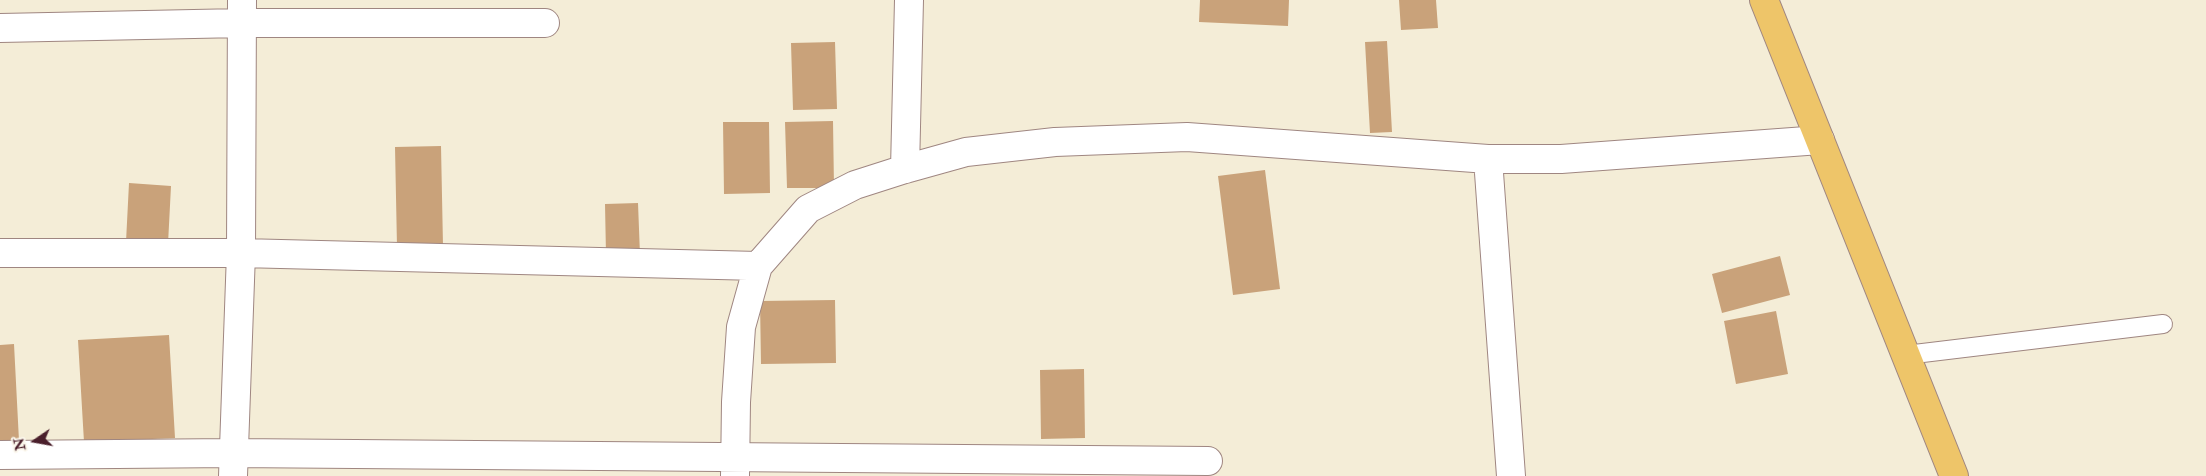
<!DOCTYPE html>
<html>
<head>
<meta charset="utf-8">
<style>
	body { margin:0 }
	#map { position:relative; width:2206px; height:476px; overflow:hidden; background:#f4edd7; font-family:"IM FELL Double Pica",serif }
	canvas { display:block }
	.north { position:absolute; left:10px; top:416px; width:50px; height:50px; -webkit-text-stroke:4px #fbf7ec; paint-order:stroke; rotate:258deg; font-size:14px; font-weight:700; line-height:20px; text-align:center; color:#4a1f2b }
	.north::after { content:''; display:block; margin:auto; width:18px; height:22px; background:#4a1f2b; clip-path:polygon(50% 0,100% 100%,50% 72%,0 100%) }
</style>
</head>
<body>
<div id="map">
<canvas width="2206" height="476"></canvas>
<div class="north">N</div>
</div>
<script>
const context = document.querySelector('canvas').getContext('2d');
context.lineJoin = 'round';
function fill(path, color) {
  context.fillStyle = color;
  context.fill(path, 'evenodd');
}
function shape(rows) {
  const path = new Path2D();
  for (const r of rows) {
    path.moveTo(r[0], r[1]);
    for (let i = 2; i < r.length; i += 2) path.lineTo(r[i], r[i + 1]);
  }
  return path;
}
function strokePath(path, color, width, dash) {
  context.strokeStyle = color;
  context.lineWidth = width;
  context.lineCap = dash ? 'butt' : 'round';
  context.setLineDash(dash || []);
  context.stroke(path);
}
const building = shape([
	[1200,0,1289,0,1288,26,1199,22],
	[1399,0,1436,0,1438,28,1401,30],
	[1387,41,1392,132,1370,133,1365,42],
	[835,42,837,109,793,110,791,43],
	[833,121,834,188,787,188,785,122],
	[723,122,769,122,770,193,724,194],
	[441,146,443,246,397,247,395,147],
	[1265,170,1280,289,1233,295,1218,176],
	[129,183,171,186,168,244,126,242],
	[638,203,640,255,606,255,605,204],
	[1780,256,1790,295,1722,313,1712,274],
	[835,300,836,363,761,364,760,301],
	[1776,311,1788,374,1736,384,1724,321],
	[169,335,175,438,84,442,78,340],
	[14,344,19,441,0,442,0,345],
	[1084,369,1085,438,1041,439,1040,370]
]);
const lane = shape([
	[1906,355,2163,324]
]);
const street = shape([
	[0,28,242,23,545,23],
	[1488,159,1511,476],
	[905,169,909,0],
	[0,253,241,253,758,266],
	[0,455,233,453,1208,461],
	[233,476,241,253,242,0],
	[735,476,736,402,741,327,758,266,808,209,855,185,905,169,966,152,1055,142,1187,137,1488,159,1561,159,1820,140]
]);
const primary = shape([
	[1764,0,1954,476]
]);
fill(building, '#c9a27a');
strokePath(lane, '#9f8681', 20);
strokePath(street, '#9f8681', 30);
strokePath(primary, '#9f8681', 30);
strokePath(lane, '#fff', 18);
strokePath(street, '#fff', 28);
strokePath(primary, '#eec569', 28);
</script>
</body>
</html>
